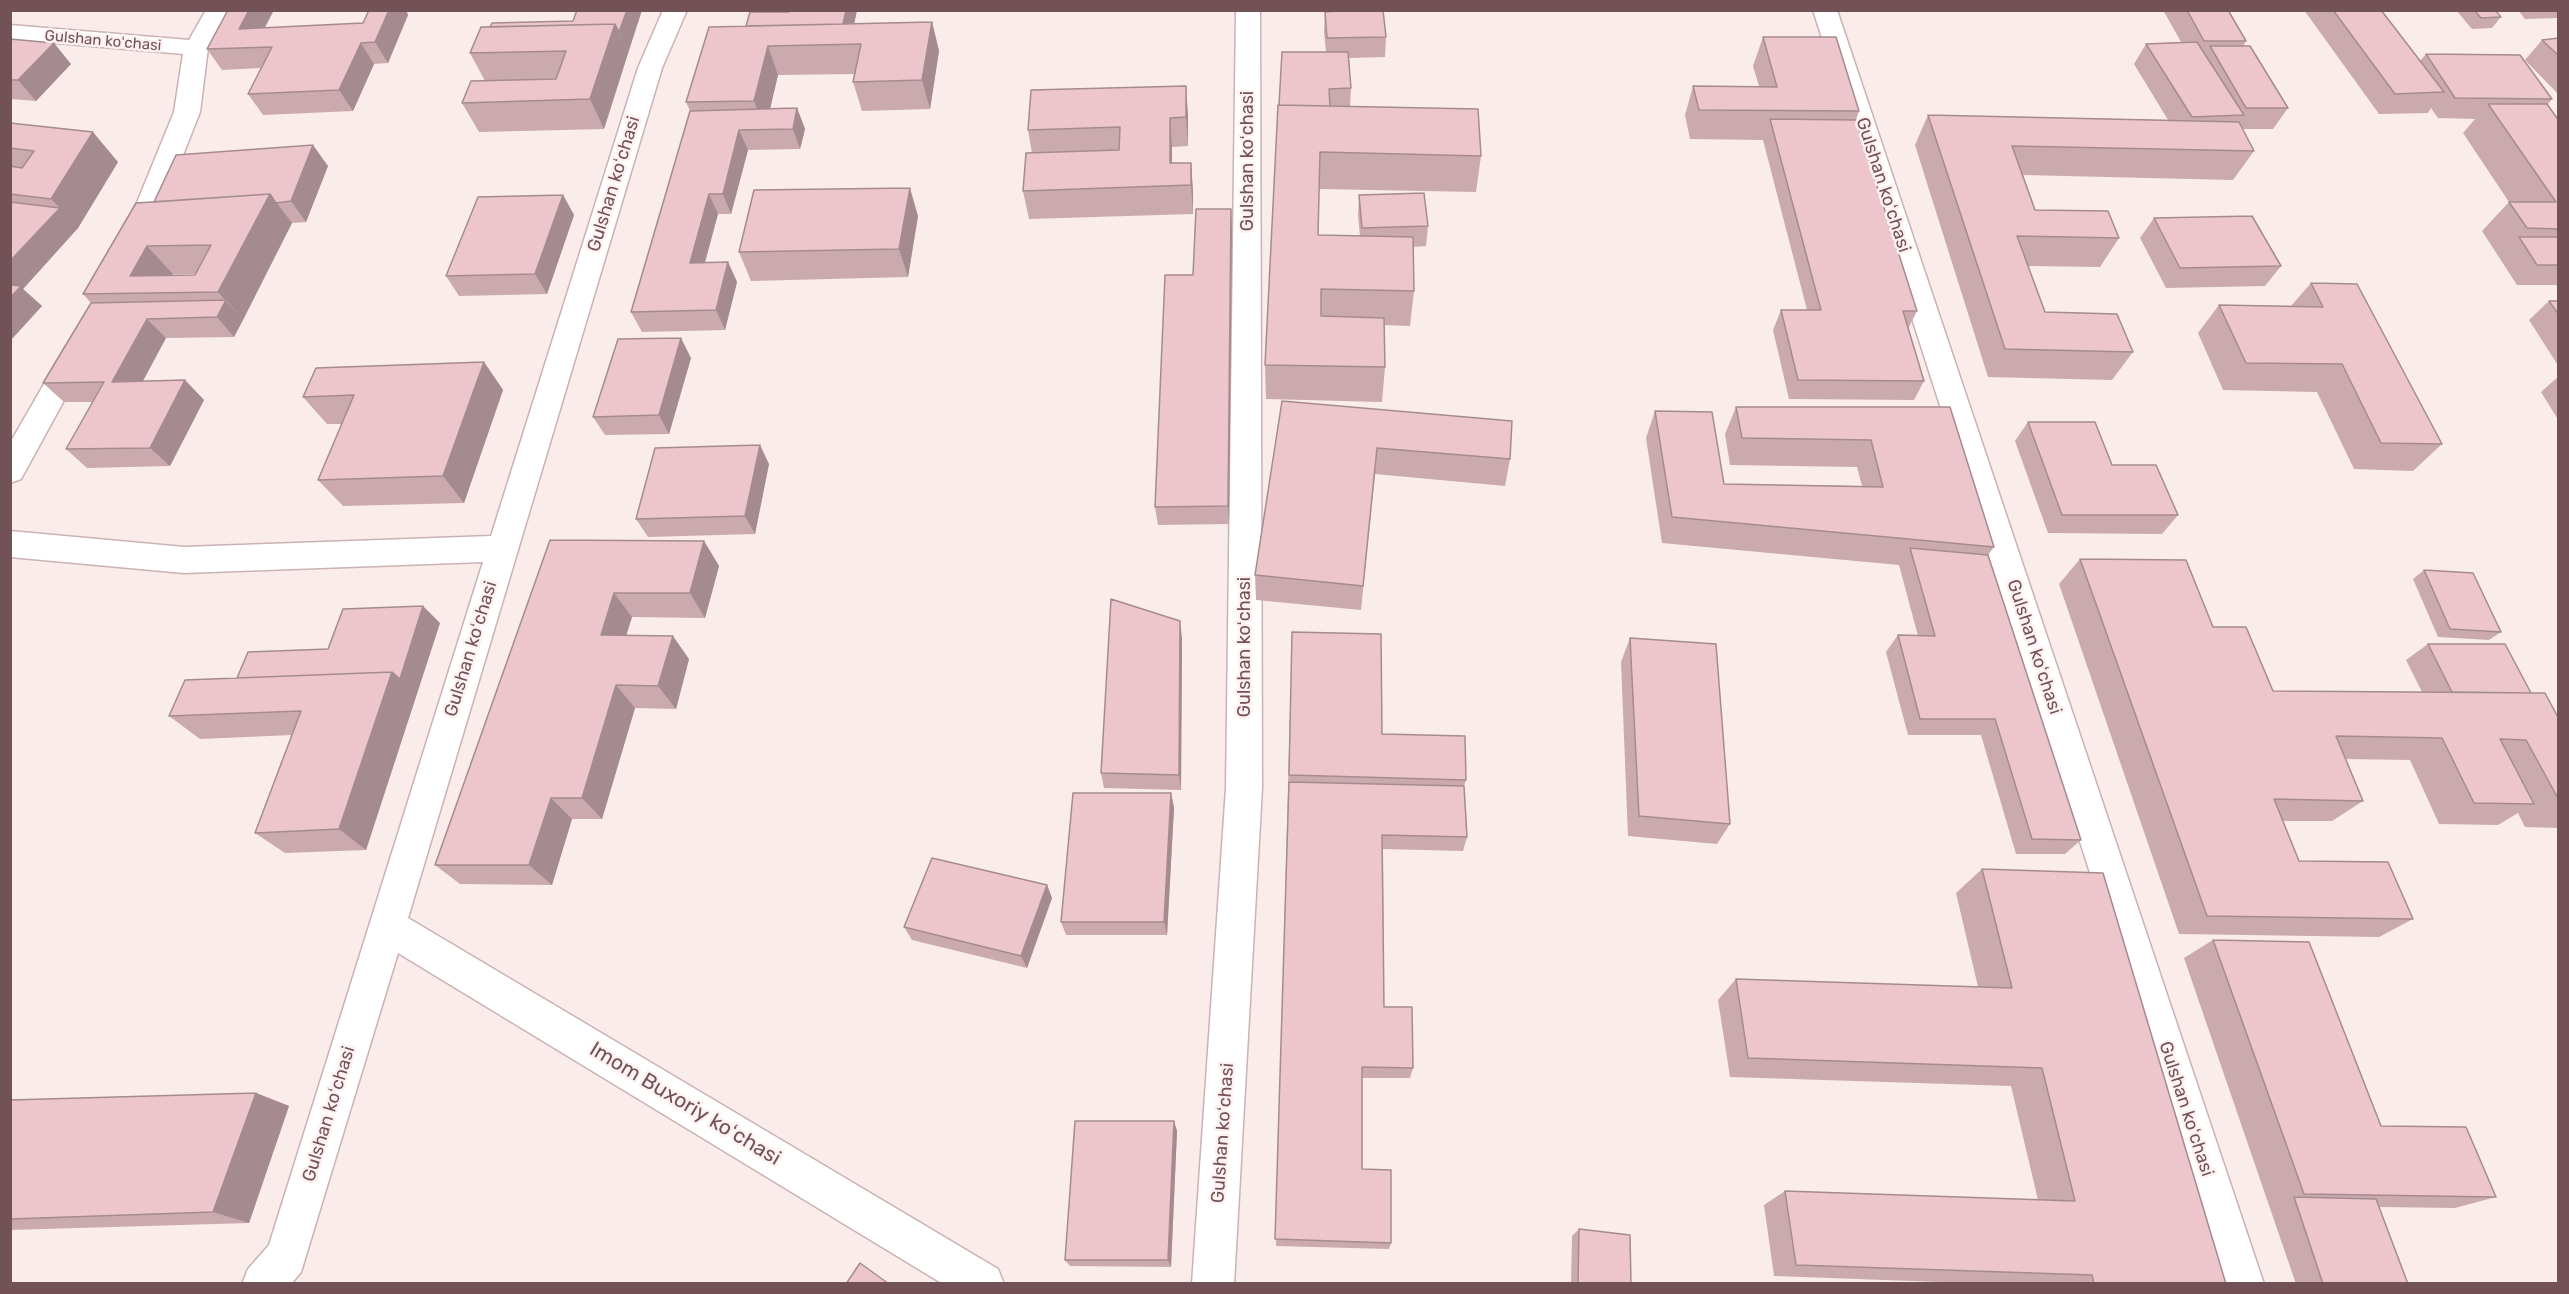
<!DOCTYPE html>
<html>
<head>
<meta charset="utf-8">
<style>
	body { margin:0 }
	#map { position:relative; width:2569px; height:1294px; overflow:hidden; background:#faeceb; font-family:Rubik,sans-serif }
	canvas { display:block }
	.frame { position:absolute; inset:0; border:12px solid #725157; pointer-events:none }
</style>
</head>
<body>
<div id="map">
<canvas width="2569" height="1294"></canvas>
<div class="frame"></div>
</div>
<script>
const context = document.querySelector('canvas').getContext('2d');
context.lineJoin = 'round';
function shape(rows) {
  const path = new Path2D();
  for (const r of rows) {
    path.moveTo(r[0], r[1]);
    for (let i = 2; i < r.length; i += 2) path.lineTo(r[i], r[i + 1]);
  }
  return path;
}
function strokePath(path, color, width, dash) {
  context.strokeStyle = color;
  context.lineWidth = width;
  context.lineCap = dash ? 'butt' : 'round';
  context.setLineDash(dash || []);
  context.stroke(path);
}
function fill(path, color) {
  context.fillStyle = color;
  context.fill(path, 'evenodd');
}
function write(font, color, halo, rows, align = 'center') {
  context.font = font + ' Rubik,sans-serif';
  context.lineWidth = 5;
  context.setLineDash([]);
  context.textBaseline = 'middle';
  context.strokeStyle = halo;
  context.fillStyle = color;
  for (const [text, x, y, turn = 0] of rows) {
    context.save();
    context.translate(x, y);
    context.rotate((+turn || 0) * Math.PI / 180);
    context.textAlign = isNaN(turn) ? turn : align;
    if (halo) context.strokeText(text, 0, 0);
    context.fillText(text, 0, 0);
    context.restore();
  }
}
const minor = shape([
	[206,10,230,10,208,48,200,112,148,244,144,251,134,253,124,251,120,244,174,112,183,54,10,39,10,25,189,40,206,10],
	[663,10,687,10,662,68,408,918,998,1269,1004,1284,943,1284,398,953,301,1272,291,1284,242,1284,248,1269,269,1245,483,562,184,573,10,557,10,531,184,547,491,536,638,68,663,10],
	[1236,10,1260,10,1262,788,1234,1284,1192,1284,1226,788,1236,10],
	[1813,10,1837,10,2264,1284,2222,1284,1813,10],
	[76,342,86,346,90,353,21,479,10,483,10,443,66,346,76,342]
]);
const wall = shape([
	[369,10,406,10,408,15,388,63,374,64,353,111,263,115,248,94,261,68,222,70,207,49,265,28,363,23],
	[642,10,604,129,479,132,462,103,485,81,470,53,573,21],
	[857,10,854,24,932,22,939,51,930,109,862,111,853,82,855,74,778,75,770,109,797,108,805,129,800,149,748,150,731,214,718,214,705,263,728,262,737,282,725,330,642,332,631,312,690,111,686,102,746,26,789,12],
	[1343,10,1383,10,1386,37,1385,57,1349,58,1351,88,1350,106,1481,156,1476,192,1319,189,1318,235,1360,236,1358,215,1359,195,1428,226,1426,246,1413,247,1414,291,1410,326,1384,325,1385,367,1382,402,1266,399,1265,365,1279,105,1326,52,1324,32,1325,12],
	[2163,10,2228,10,2246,41,2243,46,2288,108,2273,129,2243,129,2254,151,2233,180,2023,175,2035,210,2119,238,2100,267,2028,266,2045,312,2133,352,2112,380,1988,377,1915,145,1928,115,2168,120,2134,64,2146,44,2181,42],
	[2304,10,2381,10,2420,61,2426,54,2552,99,2547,105,2559,121,2559,288,2556,285,2517,285,2482,231,2509,202,2463,133,2475,119,2438,118,2431,108,2428,113,2379,114],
	[2456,10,2495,10,2501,17,2492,28,2472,29],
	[2518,10,2559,10,2559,18,2525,19],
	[1763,37,1859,111,1856,120,1917,311,1908,329,1924,381,1914,400,1789,399,1773,330,1781,310,1807,310,1763,140,1690,139,1685,115,1693,86,1759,86,1753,66],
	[2559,38,2559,95,2525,60,2542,40],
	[10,39,71,64,36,101,10,99],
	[1188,115,1188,146,1172,147,1172,163,1191,163,1193,192,1193,214,1029,219,1023,191,1032,153,1028,130],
	[10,123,118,162,78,228,23,289,42,306,10,341],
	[328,166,306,222,292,223,234,337,166,338,143,381,185,380,204,400,170,466,87,468,66,449,93,402,64,402,43,383,91,303,83,294,154,202],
	[173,274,195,274,195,275,172,275],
	[563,195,574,215,547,294,459,296,446,276],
	[918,216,908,277,751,281,739,252],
	[2154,218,2281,266,2265,286,2166,288,2140,238],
	[1232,229,1229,524,1158,525,1155,507,1193,275],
	[2311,283,2442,444,2413,471,2354,469,2317,392,2223,390,2198,333,2219,305,2291,306],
	[2549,301,2559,301,2559,367,2529,320],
	[691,358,669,434,605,435,593,417],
	[484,362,503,390,464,503,343,506,318,480,342,424,327,424,303,397],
	[2559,376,2559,418,2557,418,2541,392],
	[1282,401,1510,459,1505,486,1375,474,1361,610,1256,600,1255,575],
	[1736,407,1950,407,1994,547,1988,555,2081,840,2065,854,2016,854,1981,735,1908,735,1886,652,1898,635,1918,636,1899,565,1662,543,1646,438,1655,411,1724,484,1862,486,1857,467,1730,465,1725,434],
	[2028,422,2112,465,2178,515,2162,534,2048,533,2015,441],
	[769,464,755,534,648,537,636,519],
	[550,540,704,541,719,566,705,618,632,617,626,635,689,659,676,709,635,708,602,819,572,819,552,885,460,884,435,865],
	[2080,559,2213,627,2273,691,2422,692,2406,660,2428,644,2531,693,2559,719,2559,828,2525,827,2518,813,2498,825,2439,824,2410,760,2345,759,2363,801,2332,821,2283,821,2299,861,2413,919,2379,937,2179,934,2059,584],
	[2424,570,2501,632,2489,640,2438,637,2413,579],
	[440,623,366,850,285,853,255,833,292,735,200,739,169,716,237,678,328,649],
	[1292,632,1382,734,1466,780,1464,786,1467,837,1463,851,1383,849,1384,1007,1413,1068,1410,1078,1362,1078,1362,1169,1391,1243,1389,1249,1276,1246],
	[1182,638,1181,790,1104,788,1101,773],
	[1630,638,1730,824,1717,844,1628,836,1621,662],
	[1171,793,1174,808,1167,935,1066,935,1061,922],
	[1982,869,2226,1284,1994,1284,1774,1276,1764,1205,1785,1191,2038,1200,2011,1086,1730,1077,1718,1000,1736,979,1978,987,1956,893],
	[1047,885,1052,898,1027,968,912,940,904,927],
	[2213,940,2381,1126,2496,1197,2455,1208,2379,1207,2408,1284,2296,1284,2184,958],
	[256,1093,289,1106,249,1223,10,1230,10,1100],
	[1174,1121,1177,1131,1171,1267,1070,1266,1065,1260],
	[1579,1229,1631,1284,1571,1284,1572,1236]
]);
const shadedWall = shape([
	[249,10,274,10,255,47,239,29],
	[389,10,406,10,408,15,388,63,375,42],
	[627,10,642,10,628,53,619,32],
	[846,10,857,10,850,44,843,27],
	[932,22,939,51,930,109,922,80],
	[615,24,628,53,604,129,590,99],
	[54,43,71,64,36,101,18,80],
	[361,43,374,64,353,111,339,90],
	[768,46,778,75,765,130,754,101],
	[1186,86,1188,115,1188,146,1186,117],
	[797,108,805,129,800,149,793,129],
	[1170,118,1172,147,1172,186,1170,163],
	[739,130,748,150,731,214,723,194],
	[93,132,118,162,78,228,23,289,42,306,10,341,10,261,60,208,51,199],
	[313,145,328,166,306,222,291,201],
	[1191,163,1193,192,1193,214,1191,185],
	[910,188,918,216,908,277,899,249],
	[270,194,292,223,243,320,218,292],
	[709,194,718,214,699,283,690,263],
	[563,195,574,215,547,294,535,274],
	[1231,209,1232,229,1229,524,1228,506],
	[147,246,173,274,163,293,130,276],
	[728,262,737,282,725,330,716,310],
	[226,300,243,320,234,337,217,317],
	[147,319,166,338,132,401,112,382],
	[681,338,691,358,669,434,659,415],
	[484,362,503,390,464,503,443,476],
	[185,380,204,400,170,466,150,448],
	[760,445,769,464,755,534,745,516],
	[704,541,719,566,705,618,690,593],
	[614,593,632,617,619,659,601,635],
	[423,606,440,623,366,850,339,829,392,672],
	[1180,621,1182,638,1181,790,1179,775],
	[673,636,689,659,676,709,658,686],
	[616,685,635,708,602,819,582,798],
	[1171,793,1174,808,1167,935,1164,922],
	[551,798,572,819,552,885,529,865],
	[1047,885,1052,898,1027,968,1021,956],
	[256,1093,289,1106,249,1223,213,1212],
	[1174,1121,1177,1131,1171,1267,1168,1260]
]);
const building = shape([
	[228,10,249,10,239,29,363,23,369,10,389,10,375,42,361,43,339,90,248,94,272,47,207,49,228,10],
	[577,10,627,10,619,32,615,24,490,27,492,23,573,21,577,10],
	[789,10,846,10,843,24,746,26,750,12,789,12,789,10],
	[1346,10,1383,10,1386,37,1327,38,1325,12,1346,10],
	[2187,10,2228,10,2246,41,2204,41,2187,10],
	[2333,10,2381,10,2444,92,2395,94,2333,10],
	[2474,10,2495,10,2501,17,2481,18,2474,10],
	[932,22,922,80,853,82,861,44,768,46,754,101,686,102,709,27,932,22],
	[615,24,590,99,462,103,471,81,556,79,566,51,470,53,481,27,615,24],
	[1763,37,1836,37,1859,111,1699,110,1693,86,1777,87,1763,37],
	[2559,38,2559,56,2542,40,2559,38],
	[10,39,54,43,18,80,10,80,10,39],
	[2197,42,2244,115,2192,117,2146,44,2197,42],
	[2210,46,2250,46,2288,108,2246,108,2210,46],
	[1282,52,1348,52,1351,88,1329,89,1330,106,1331,106,1279,105,1282,52],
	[2426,54,2520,55,2552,99,2455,98,2426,54],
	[1186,86,1186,117,1170,118,1170,163,1191,163,1191,185,1023,191,1026,153,1119,150,1120,127,1028,130,1031,90,1186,86],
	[2488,104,2547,104,2559,121,2559,229,2527,228,2509,202,2556,202,2488,104],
	[1278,105,1478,109,1481,156,1320,152,1318,235,1413,237,1414,291,1321,289,1321,316,1384,318,1385,367,1265,365,1278,105],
	[797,108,793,129,739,130,723,194,709,194,690,263,728,262,716,310,631,312,690,111,797,108],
	[1928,115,2239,122,2254,151,2012,146,2035,210,2108,211,2119,238,2017,236,2045,312,2117,314,2133,352,2005,349,1928,115],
	[1770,119,1856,120,1917,311,1903,311,1924,381,1798,380,1781,310,1821,310,1770,119],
	[10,123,93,132,51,199,10,194,10,166,22,168,34,151,10,148,10,123],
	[313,145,291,201,276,203,270,194,154,202,176,155,313,145],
	[910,188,899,249,739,252,754,190,910,188],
	[1424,193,1428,226,1362,228,1359,195,1424,193],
	[270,194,218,292,83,294,136,203,270,194],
	[211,245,195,275,130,276,147,246,211,245],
	[563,195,535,274,446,276,478,197,563,195],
	[10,202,60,208,10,261,10,202],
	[1196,209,1231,209,1228,506,1155,507,1165,275,1193,275,1196,209],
	[2252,216,2281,266,2180,268,2154,218,2252,216],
	[2519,237,2559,237,2559,265,2537,265,2519,237],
	[2311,283,2357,284,2442,444,2381,443,2342,364,2246,363,2219,305,2323,307,2311,283],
	[10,285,21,286,10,298,10,285],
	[226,300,217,317,147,319,112,382,185,380,150,448,66,449,104,382,43,383,91,303,226,300],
	[2549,301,2559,301,2559,315,2549,301],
	[681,338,659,415,593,417,618,339,681,338],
	[484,362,443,476,318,480,354,395,303,397,316,368,484,362],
	[1282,401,1512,421,1510,459,1377,448,1363,586,1255,575,1282,401],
	[1736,407,1950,407,1994,547,1672,517,1655,411,1712,412,1724,484,1883,487,1871,440,1742,438,1736,407],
	[2028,422,2095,422,2112,465,2156,465,2178,515,2062,515,2028,422],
	[760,445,745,516,636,519,655,448,760,445],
	[550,540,704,541,690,593,614,593,601,635,673,636,658,686,616,685,582,798,551,798,529,865,435,865,550,540],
	[1910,548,1988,555,2081,840,2032,839,1995,719,1920,719,1898,635,1935,636,1910,548],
	[2080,559,2186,560,2213,627,2246,627,2273,691,2545,693,2559,719,2559,800,2526,740,2500,739,2534,804,2474,803,2442,738,2336,736,2363,801,2274,799,2299,861,2388,862,2413,919,2207,916,2080,559],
	[2424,570,2473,573,2501,632,2450,629,2424,570],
	[1111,599,1180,621,1179,775,1101,773,1111,599],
	[423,606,400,679,392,672,237,678,248,652,328,649,343,609,423,606],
	[1292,632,1381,634,1382,734,1465,736,1466,780,1289,775,1292,632],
	[1630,638,1716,644,1730,824,1639,816,1630,638],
	[2428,644,2505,644,2531,693,2452,692,2428,644],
	[392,672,339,829,255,833,301,711,169,716,185,680,392,672],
	[1289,782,1464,786,1467,837,1382,835,1384,1007,1412,1007,1413,1068,1362,1067,1362,1169,1391,1170,1391,1243,1275,1239,1289,782],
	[1073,793,1171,793,1164,922,1061,922,1073,793],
	[932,858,1047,885,1021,956,904,927,932,858],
	[1982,869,2103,873,2226,1284,2094,1284,2092,1275,1796,1265,1785,1191,2075,1201,2042,1068,1748,1058,1736,979,2012,988,1982,869],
	[2213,940,2309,942,2381,1126,2466,1127,2496,1197,2304,1194,2213,940],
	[256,1093,213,1212,10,1219,10,1100,256,1093],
	[1075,1121,1174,1121,1168,1260,1065,1260,1075,1121],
	[2294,1197,2376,1199,2408,1284,2323,1284,2294,1197],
	[1579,1229,1630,1235,1631,1284,1578,1284,1579,1229],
	[860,1263,889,1284,846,1284,860,1263]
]);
const farStreetnames = [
	["Gulshan koʻchasi",103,41,5]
];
const streetNames = [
	["Gulshan koʻchasi",1248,161,-90],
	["Gulshan koʻchasi",614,184,-73],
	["Gulshan koʻchasi",1883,185,72],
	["Gulshan koʻchasi",1245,647,-90],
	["Gulshan koʻchasi",2034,647,72],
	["Gulshan koʻchasi",471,649,-73],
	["Gulshan koʻchasi",2186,1109,72],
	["Gulshan koʻchasi",329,1114,-73],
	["Gulshan koʻchasi",1223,1133,-86]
];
const nearStreetnames = [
	["Imom Buxoriy koʻchasi",685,1104,31]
];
strokePath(minor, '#cbb2b4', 3);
fill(minor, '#fff');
fill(wall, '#cbaaaf');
fill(shadedWall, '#a58b8f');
fill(building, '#ecc6cc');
strokePath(building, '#a58b8f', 1.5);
write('15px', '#725157', '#fdf2f1', farStreetnames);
write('18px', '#725157', '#fdf2f1', streetNames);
write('21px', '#725157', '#fdf2f1', nearStreetnames);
</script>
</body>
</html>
